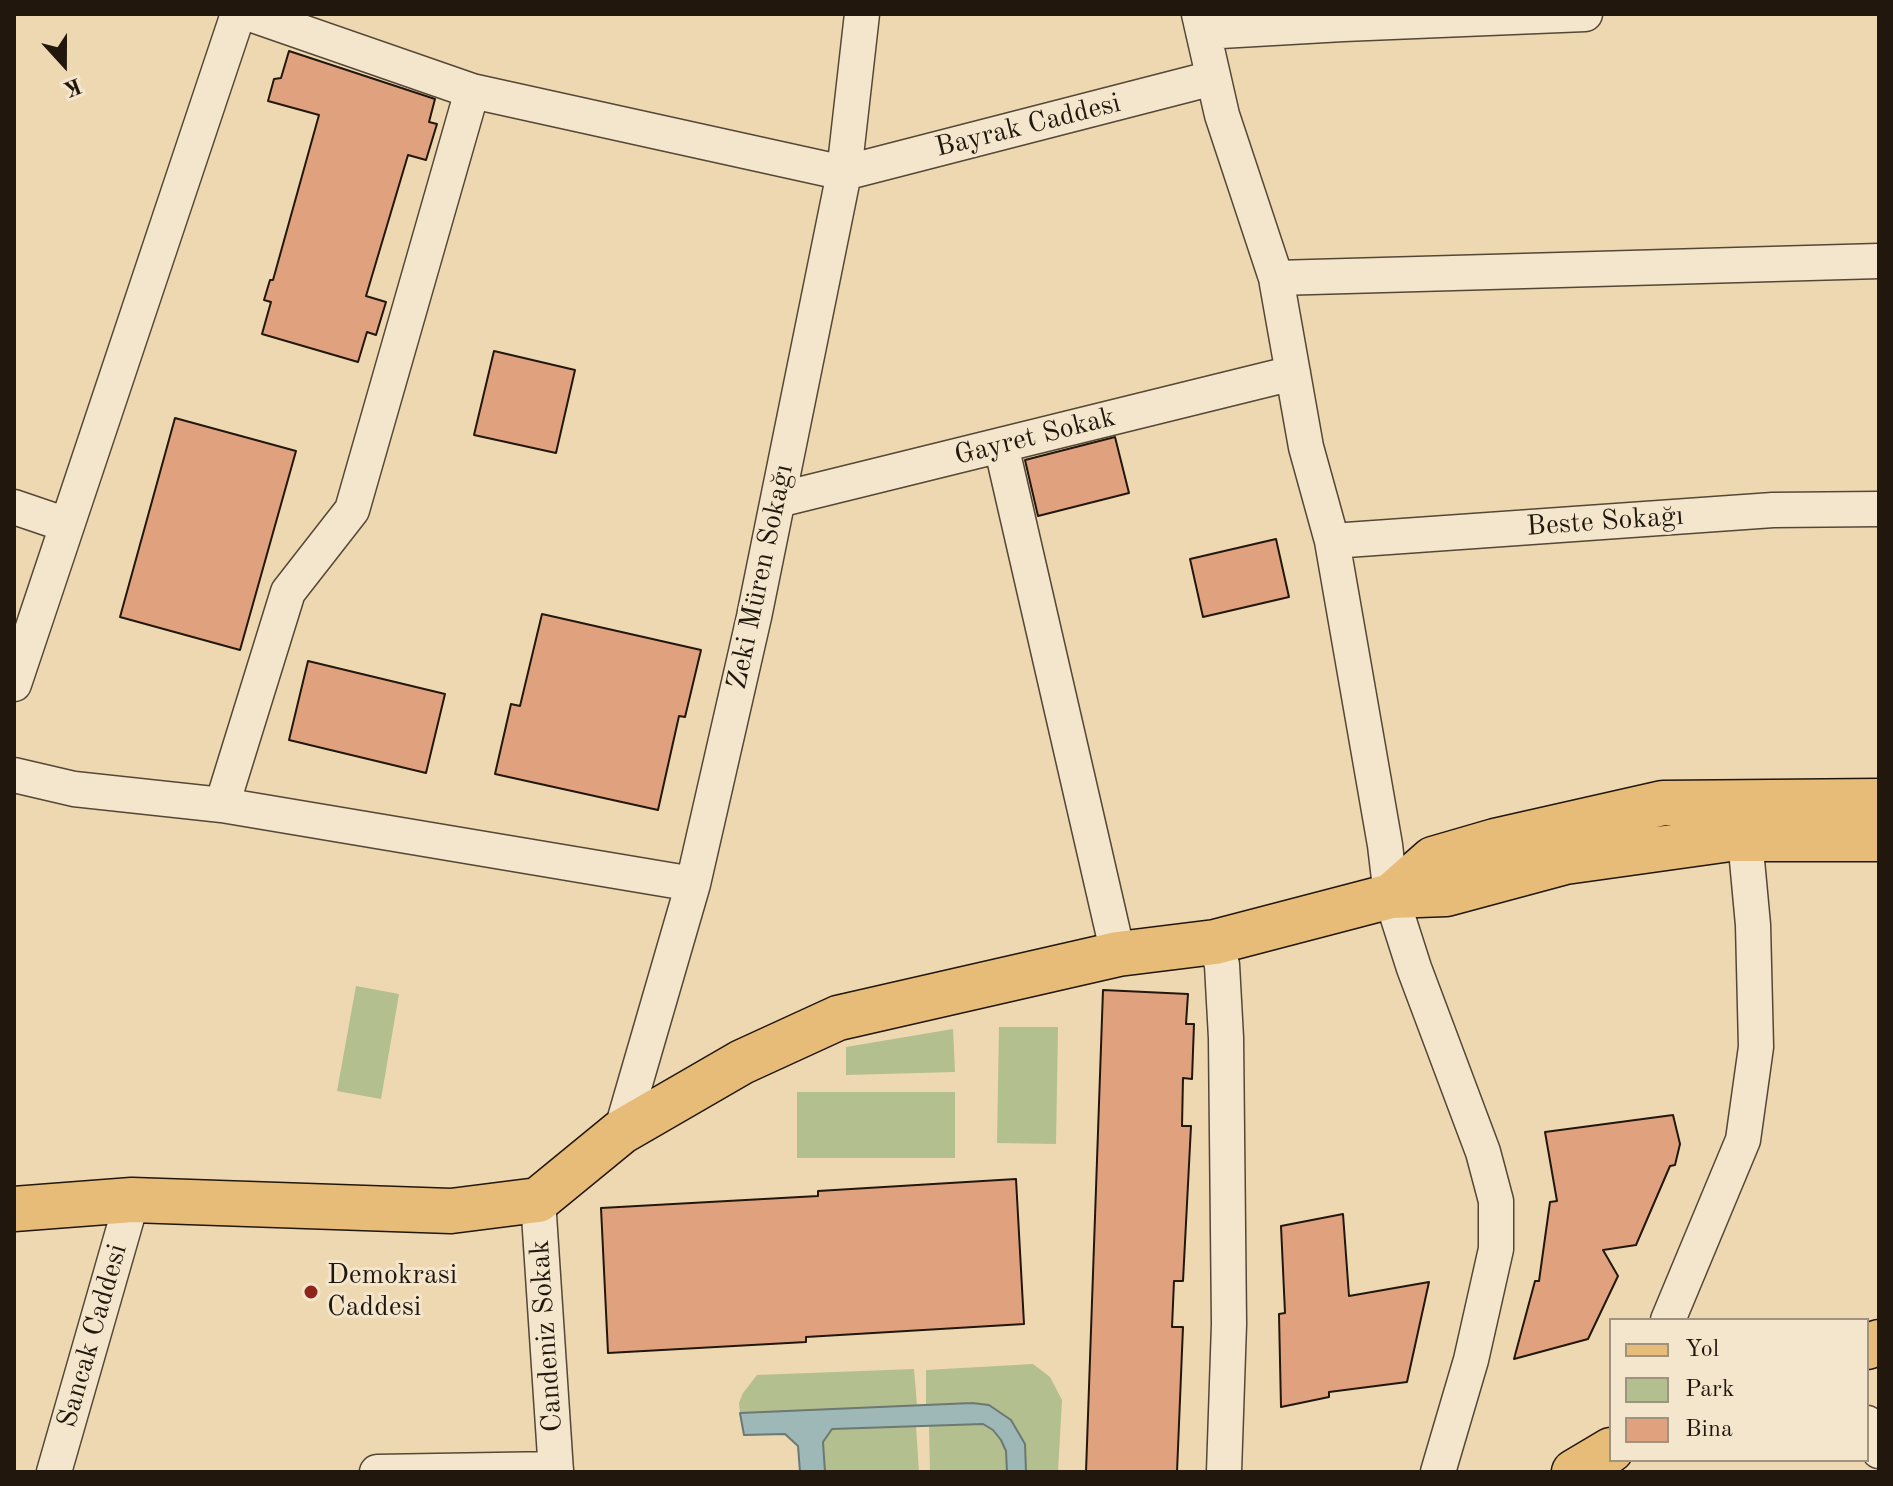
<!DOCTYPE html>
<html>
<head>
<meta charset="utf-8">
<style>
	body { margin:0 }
	#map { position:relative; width:1893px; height:1486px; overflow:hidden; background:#edd8b1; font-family:"Old Standard TT",serif }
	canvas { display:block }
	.frame { position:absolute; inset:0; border:16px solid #22170d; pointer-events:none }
	.legend { position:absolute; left:1609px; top:1318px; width:260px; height:144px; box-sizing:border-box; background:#f3e6cc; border:2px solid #9f9380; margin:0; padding:10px 14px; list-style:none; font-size:24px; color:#22170d }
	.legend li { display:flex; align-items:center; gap:16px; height:40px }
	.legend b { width:40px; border:2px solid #9f9380 }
	.north { position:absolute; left:24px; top:24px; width:80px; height:80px; -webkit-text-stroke:6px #f3e6cc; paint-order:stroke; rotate:159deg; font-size:22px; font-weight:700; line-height:32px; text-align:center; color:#22170d }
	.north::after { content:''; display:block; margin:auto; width:28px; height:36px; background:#22170d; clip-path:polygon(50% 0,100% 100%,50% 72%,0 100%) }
</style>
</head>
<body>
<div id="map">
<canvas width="1893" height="1486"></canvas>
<div class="frame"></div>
<ul class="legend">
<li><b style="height:10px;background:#e6bc78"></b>Yol</li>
<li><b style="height:22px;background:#b4bf8f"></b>Park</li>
<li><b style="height:22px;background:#e0a27e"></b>Bina</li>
</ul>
<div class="north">K</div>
</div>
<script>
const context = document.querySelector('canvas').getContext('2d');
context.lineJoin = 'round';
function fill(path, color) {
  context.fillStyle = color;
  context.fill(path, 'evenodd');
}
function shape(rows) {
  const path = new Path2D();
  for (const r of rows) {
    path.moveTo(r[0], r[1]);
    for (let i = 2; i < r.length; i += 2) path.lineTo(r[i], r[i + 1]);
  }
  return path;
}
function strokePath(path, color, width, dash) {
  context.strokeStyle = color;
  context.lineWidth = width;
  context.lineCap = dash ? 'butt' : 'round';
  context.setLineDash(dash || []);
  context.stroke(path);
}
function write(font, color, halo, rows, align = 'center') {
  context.font = font + ' "Old Standard TT",serif';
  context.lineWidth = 6;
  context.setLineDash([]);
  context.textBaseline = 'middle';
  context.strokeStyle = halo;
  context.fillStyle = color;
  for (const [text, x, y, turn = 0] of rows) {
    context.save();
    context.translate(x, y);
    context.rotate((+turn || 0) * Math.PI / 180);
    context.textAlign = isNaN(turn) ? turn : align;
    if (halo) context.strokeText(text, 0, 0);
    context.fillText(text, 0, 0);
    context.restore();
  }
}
const green = shape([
	[356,986,399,994,381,1099,337,1091],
	[999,1027,1058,1027,1056,1144,997,1143],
	[953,1029,955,1072,846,1075,846,1047],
	[797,1092,955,1092,955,1158,797,1158],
	[1033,1364,1050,1377,1062,1400,1058,1472,1026,1472,1025,1444,1011,1420,989,1405,972,1403,926,1405,926,1370],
	[914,1369,917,1405,740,1413,739,1403,743,1393,757,1375],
	[984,1424,993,1430,1001,1440,1006,1451,1007,1472,930,1472,929,1426],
	[916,1426,919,1472,825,1472,823,1441,831,1429]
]);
const water = shape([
	[972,1403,989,1405,1011,1420,1025,1444,1026,1472,1007,1472,1006,1451,1001,1440,993,1430,983,1424,832,1429,823,1442,825,1472,800,1472,798,1446,785,1434,744,1435,740,1413,972,1403]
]);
const building = shape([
	[289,51,435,99,429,122,437,124,426,160,408,155,366,296,386,302,376,335,367,332,358,362,262,334,271,302,264,300,270,280,273,280,319,115,268,101,274,79,281,78,289,51],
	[494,351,575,370,556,453,474,435,494,351],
	[175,418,296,451,240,650,120,617,175,418],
	[1115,437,1129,493,1038,516,1025,460,1115,437],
	[1276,539,1289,597,1203,617,1190,559,1276,539],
	[542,614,701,650,685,717,679,716,658,810,495,774,511,704,520,706,542,614],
	[308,661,445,694,426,773,289,740,308,661],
	[1103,990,1188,994,1186,1024,1194,1024,1192,1079,1183,1078,1182,1126,1191,1126,1183,1281,1174,1281,1172,1327,1183,1327,1177,1472,1086,1472,1103,990],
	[1673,1115,1680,1144,1675,1165,1670,1166,1636,1245,1603,1250,1618,1276,1588,1339,1514,1359,1535,1281,1539,1281,1550,1202,1557,1201,1545,1132,1673,1115],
	[1016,1179,1024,1324,806,1337,806,1342,608,1353,601,1208,818,1196,818,1191,1016,1179],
	[1343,1214,1349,1296,1429,1282,1407,1382,1329,1392,1329,1397,1281,1407,1279,1314,1285,1313,1281,1226,1343,1214]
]);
const minor = shape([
	[250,14,472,91,844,173,1213,78],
	[1199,14,1222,115,1276,278,1306,447,1332,541,1385,845,1391,896,1414,968,1483,1152,1496,1201,1496,1249,1471,1360,1438,1472],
	[1203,32,1343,24,1585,14],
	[1276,278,1879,261],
	[1001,445,1118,954],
	[778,500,1293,373],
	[14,507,67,525],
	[1332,541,1773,510,1879,509],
	[14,684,238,14],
	[14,775,74,789,222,805,693,884],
	[222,805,288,592,352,510,472,91],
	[1215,942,1222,965,1226,1038,1229,1324,1224,1472],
	[621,1132,693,884,754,617,844,173,862,14],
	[538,1200,556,1472],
	[1668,1320,1743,1140,1756,1047,1753,925,1745,839],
	[1867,1423,1879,1451],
	[54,1472,132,1200],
	[377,1472,556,1469]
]);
const major = shape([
	[1391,896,1433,859,1495,841,1663,803,1879,801],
	[14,1209,132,1200,451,1211,538,1200,621,1132,742,1062,838,1018,1118,954,1215,942,1391,896,1446,894,1565,862,1730,839,1879,839],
	[1867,1347,1879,1342],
	[1574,1472,1611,1450]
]);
const markers = [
	[311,1292,8,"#8f2418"]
];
const streetNames = [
	["Bayrak Caddesi",1028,126,-14],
	["Gayret Sokak",1035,437,-14],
	["Beste Sokağı",1605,522,-4],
	["Zeki Müren Sokağı",761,577,-78],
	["Sancak Caddesi",93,1336,-74],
	["Candeniz Sokak",547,1336,-94]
];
const poiNames = [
	["Demokrasi",327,1276],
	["Caddesi",327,1308]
];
fill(green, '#b4bf8f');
fill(water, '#9db8b6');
strokePath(water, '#6c7872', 2);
fill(building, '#e0a27e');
strokePath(building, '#22170d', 2);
strokePath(minor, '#554736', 37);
strokePath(major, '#22170d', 47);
strokePath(minor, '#f3e6cc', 34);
strokePath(major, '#e6bc78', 44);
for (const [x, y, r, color] of markers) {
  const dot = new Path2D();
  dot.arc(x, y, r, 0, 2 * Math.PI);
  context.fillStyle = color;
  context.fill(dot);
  strokePath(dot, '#f3e6cc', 3);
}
write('28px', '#22170d', '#f3e6cc', streetNames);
write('28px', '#22170d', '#f3e6cc', poiNames, 'left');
</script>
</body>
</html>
